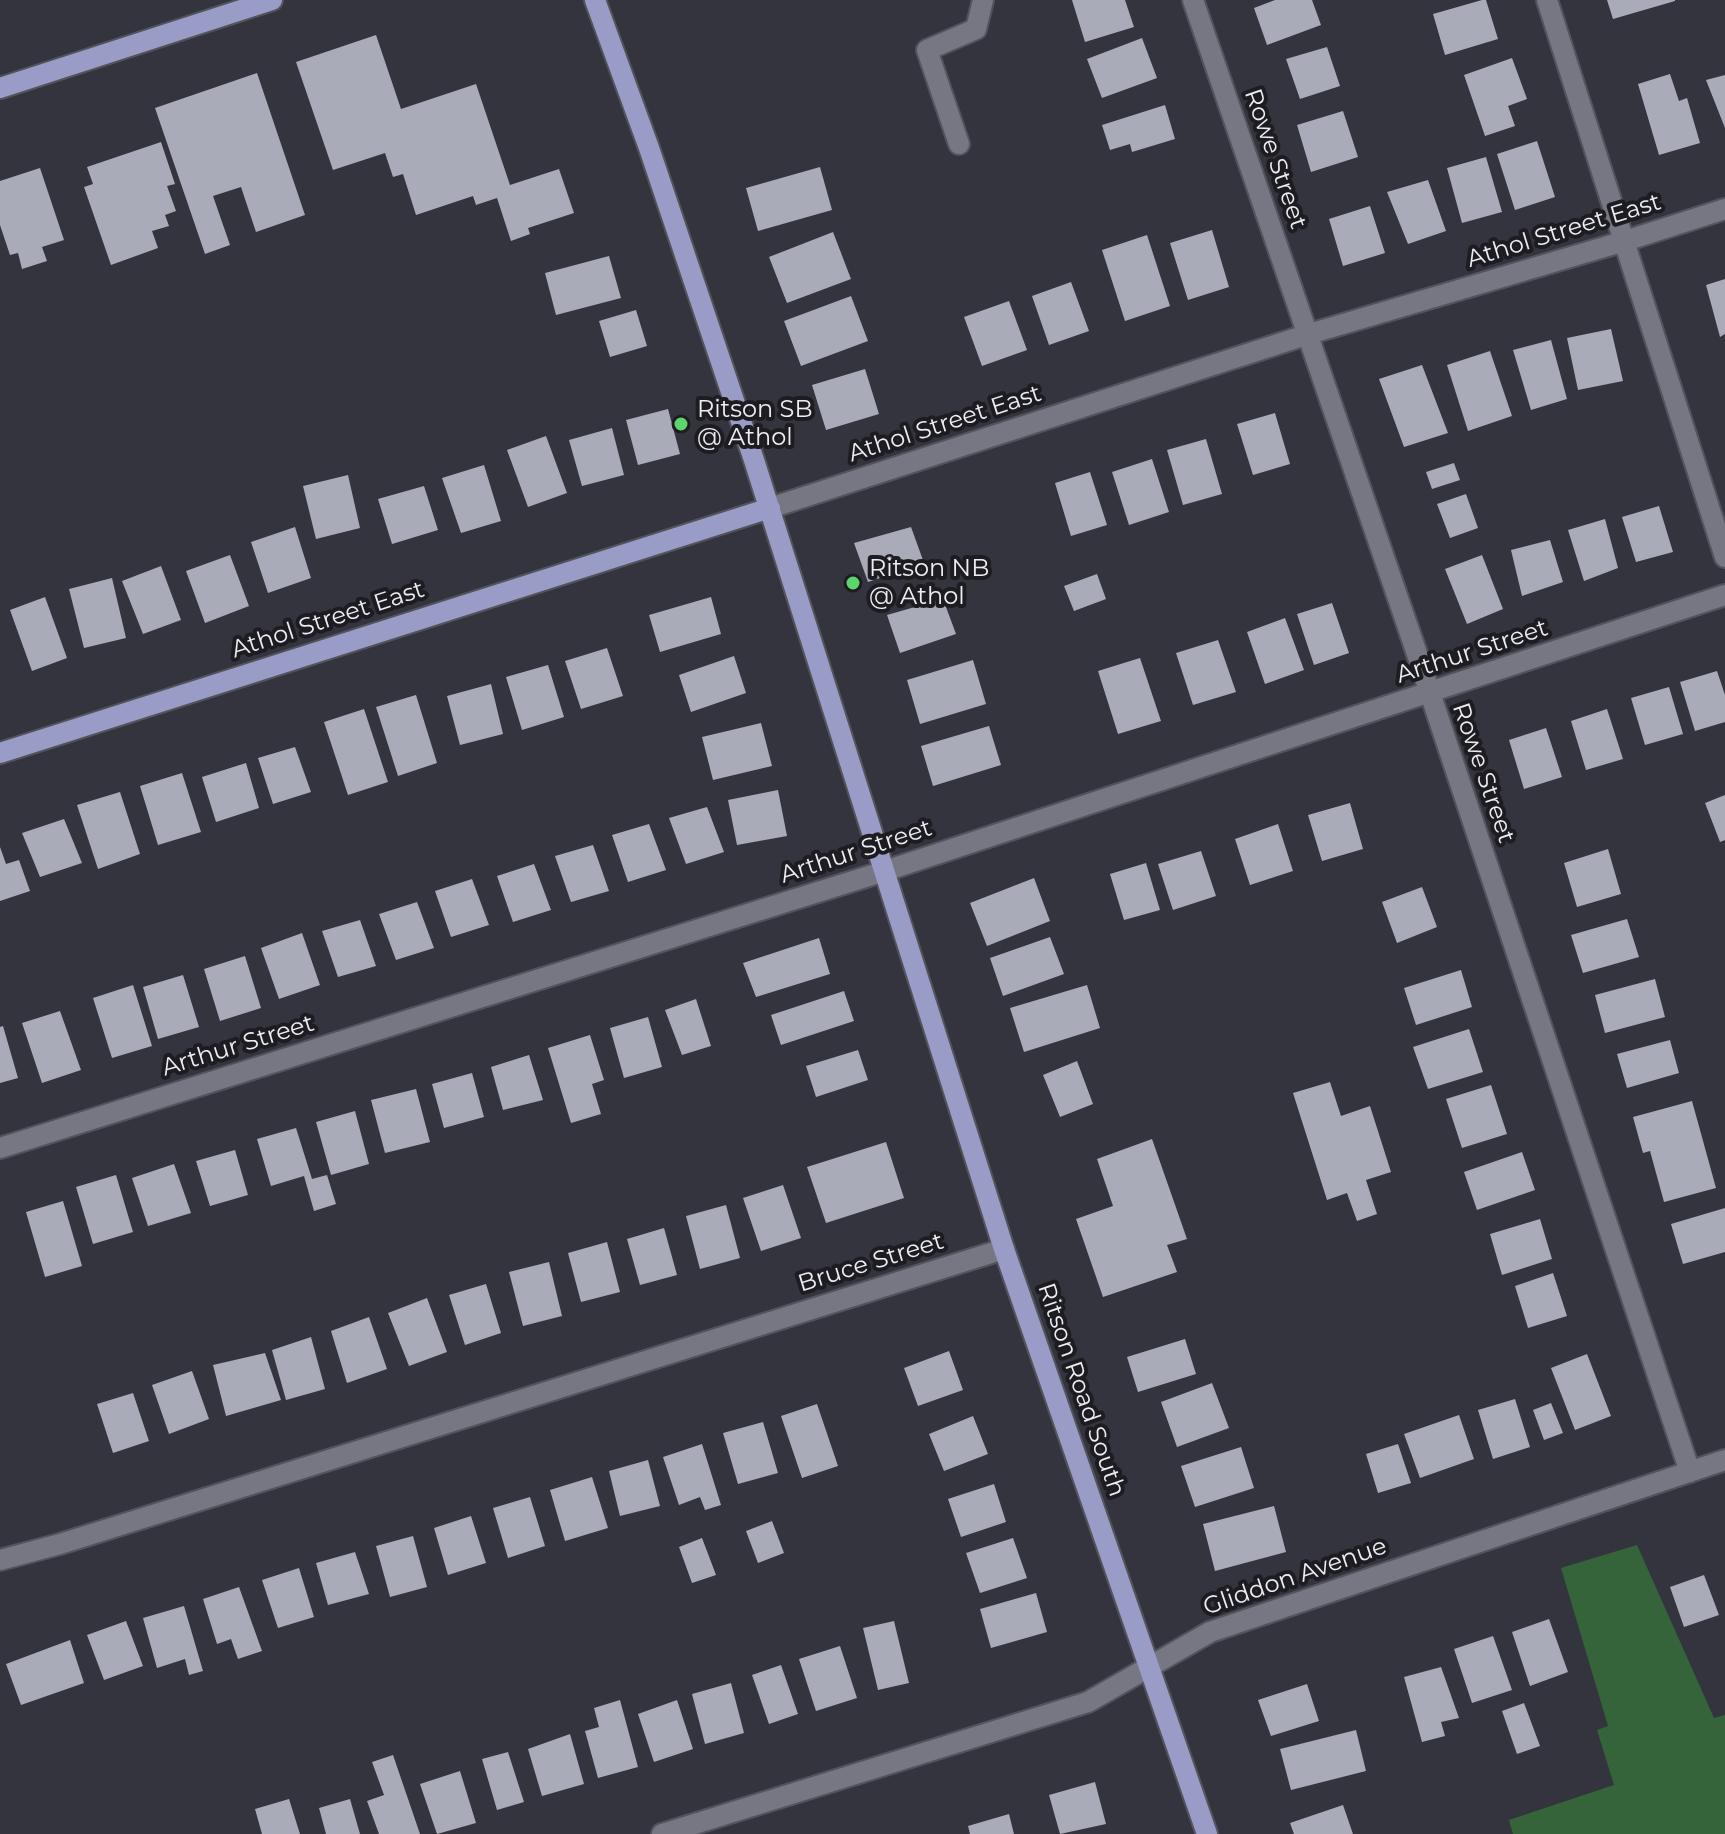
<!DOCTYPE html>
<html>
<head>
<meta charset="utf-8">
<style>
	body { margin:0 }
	canvas { display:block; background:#34343f }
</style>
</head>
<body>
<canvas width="1725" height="1834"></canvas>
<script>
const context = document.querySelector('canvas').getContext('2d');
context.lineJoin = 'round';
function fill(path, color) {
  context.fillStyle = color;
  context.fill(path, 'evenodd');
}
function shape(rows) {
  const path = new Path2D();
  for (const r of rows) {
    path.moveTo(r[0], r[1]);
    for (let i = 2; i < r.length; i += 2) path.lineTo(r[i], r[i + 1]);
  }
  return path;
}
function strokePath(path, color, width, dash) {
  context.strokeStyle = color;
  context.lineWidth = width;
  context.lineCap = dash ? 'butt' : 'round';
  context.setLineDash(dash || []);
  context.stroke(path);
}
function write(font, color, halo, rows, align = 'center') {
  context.font = font + ' Montserrat,sans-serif';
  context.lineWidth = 8;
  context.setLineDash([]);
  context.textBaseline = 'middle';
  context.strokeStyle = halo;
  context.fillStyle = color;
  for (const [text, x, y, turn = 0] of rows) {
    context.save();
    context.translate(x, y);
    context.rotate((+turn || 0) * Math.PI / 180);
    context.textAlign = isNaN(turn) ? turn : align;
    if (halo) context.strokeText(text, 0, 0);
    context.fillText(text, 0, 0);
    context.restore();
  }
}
const green = shape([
	[1637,1545,1714,1718,1725,1715,1725,1834,1513,1834,1509,1820,1614,1785,1597,1730,1608,1726,1561,1568]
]);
const building = shape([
	[1072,0,1125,0,1134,27,1085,42],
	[1275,0,1312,0,1321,25,1267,45,1254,8],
	[1482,0,1486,0,1498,39,1445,55,1433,14],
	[1607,0,1675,0,1675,1,1613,19],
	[376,35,401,109,476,84,510,185,559,169,574,213,528,228,530,234,511,241,497,198,476,205,473,196,416,215,403,174,393,177,385,153,333,170,296,62],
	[1142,38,1157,78,1102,98,1087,59],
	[1327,47,1340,86,1300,99,1286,59],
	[1512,58,1527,99,1508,106,1515,126,1485,136,1464,75],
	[257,73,305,215,256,232,241,187,213,196,230,245,205,254,155,108],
	[1670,74,1679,101,1687,98,1700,143,1659,155,1638,84],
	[1725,75,1725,128,1706,80],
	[1165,105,1175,139,1132,152,1130,144,1110,150,1102,125],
	[1343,111,1358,157,1311,172,1297,125],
	[1537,141,1555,197,1515,210,1497,154],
	[161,142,175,184,167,186,176,211,165,215,169,226,152,231,158,248,111,265,84,187,93,184,87,167],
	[1486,157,1502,212,1462,223,1447,168],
	[820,167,832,210,758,231,746,188],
	[40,168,64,240,42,247,47,261,22,269,18,253,10,255,0,225,0,181],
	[1428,180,1446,231,1408,244,1387,192],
	[1370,206,1385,253,1343,266,1329,219],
	[1212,230,1229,287,1188,300,1170,243],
	[833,232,851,279,787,303,769,257],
	[1147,235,1170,306,1125,321,1102,250],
	[609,256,621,298,556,315,545,273],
	[1725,279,1725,334,1720,337,1706,285],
	[1071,282,1089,331,1049,345,1032,296],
	[851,296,868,341,801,366,784,321],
	[1009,301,1027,350,982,366,964,317],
	[636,310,647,346,610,357,599,321],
	[1611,329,1623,381,1578,390,1567,338],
	[1551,340,1567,399,1531,410,1513,350],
	[1490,351,1512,416,1468,431,1447,365],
	[1422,365,1448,433,1404,447,1379,379],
	[865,369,879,414,826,430,812,385],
	[668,409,680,454,638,465,626,420],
	[1275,413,1290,464,1253,475,1237,424],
	[612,428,624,475,582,486,569,440],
	[546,436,567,493,528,507,507,450],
	[1206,439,1222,494,1183,505,1167,450],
	[1152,459,1169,512,1129,525,1112,472],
	[1454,463,1460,480,1432,489,1426,472],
	[484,465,501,521,461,533,442,478],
	[1090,472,1107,525,1071,536,1055,483],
	[348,475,360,528,316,539,303,486],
	[424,486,438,530,392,544,378,499],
	[1466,494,1478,528,1450,538,1437,504],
	[1659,506,1673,552,1636,562,1622,517],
	[1605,519,1618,568,1584,581,1568,530],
	[295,527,311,578,268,593,251,542],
	[911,527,924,563,868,582,854,543],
	[1550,540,1563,582,1522,596,1511,550],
	[230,555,249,606,205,623,186,571],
	[1482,555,1503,609,1467,624,1445,569],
	[161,566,181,620,143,634,122,581],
	[1097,574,1106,599,1074,611,1064,586],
	[112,578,126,638,84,648,69,589],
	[45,597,67,658,32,671,10,610],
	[711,597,721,634,660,652,649,615],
	[943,599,956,634,900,653,887,615],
	[1332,603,1349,653,1314,665,1297,614],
	[1285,618,1304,670,1265,684,1247,632],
	[1218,640,1236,692,1193,705,1176,653],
	[607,648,623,696,581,709,565,661],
	[734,656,746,693,691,712,679,675],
	[1140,658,1161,721,1118,734,1098,671],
	[973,660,986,704,920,724,907,680],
	[548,665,564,717,522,730,506,677],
	[1717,671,1725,695,1725,722,1695,731,1680,682],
	[491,684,503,734,460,745,447,696],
	[1669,687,1683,734,1645,745,1631,698],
	[416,695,437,763,398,776,376,707],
	[364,709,388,782,348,795,324,722],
	[1607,709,1623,759,1586,770,1571,721],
	[761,723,772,766,713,780,702,737],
	[989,726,1001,765,933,786,921,746],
	[1546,728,1562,777,1524,789,1509,740],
	[295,747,311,792,273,804,258,758],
	[246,763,259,808,216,822,202,777],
	[182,773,201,832,158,845,140,786],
	[778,790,787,836,737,845,728,800],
	[120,792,140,854,98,869,77,805],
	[1725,795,1725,840,1720,842,1705,803],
	[1350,803,1363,849,1322,861,1308,815],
	[707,807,724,852,686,864,669,818],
	[64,819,82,863,40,877,22,833],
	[649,824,666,870,628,882,612,835],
	[1278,824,1293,871,1250,885,1235,839],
	[593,845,609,891,571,902,555,856],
	[0,847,6,864,19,860,30,891,0,901],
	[1608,849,1621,894,1577,907,1564,863],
	[1201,851,1216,896,1173,910,1158,864],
	[1146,863,1160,910,1124,920,1110,874],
	[534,864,551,910,513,922,497,876],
	[1034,878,1050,921,987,946,970,903],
	[472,879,489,925,451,937,435,891],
	[1422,887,1437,927,1397,943,1382,902],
	[417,902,434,948,396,960,379,914],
	[1627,919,1639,957,1583,973,1571,935],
	[360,920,376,966,338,977,322,931],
	[302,933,320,985,279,999,261,948],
	[1050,937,1064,974,1003,996,990,958],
	[819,938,830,974,756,997,743,963],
	[245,956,261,1008,220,1021,204,969],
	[1461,970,1472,1007,1416,1025,1404,988],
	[183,975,199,1027,158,1039,143,987],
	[1655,979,1665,1017,1605,1033,1595,995],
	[133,985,152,1046,112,1058,93,998],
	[1087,985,1100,1028,1024,1052,1010,1008],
	[844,991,854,1021,781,1045,771,1015],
	[696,999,711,1046,682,1055,665,1010],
	[60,1011,81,1070,42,1083,22,1023],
	[648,1017,662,1067,624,1078,610,1028],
	[3,1026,18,1078,0,1083,0,1027],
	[1469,1029,1483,1072,1428,1089,1413,1047],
	[590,1035,604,1080,592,1084,601,1114,571,1123,548,1048],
	[1670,1040,1679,1073,1627,1088,1617,1054],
	[858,1050,868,1080,816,1097,806,1066],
	[529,1055,543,1100,503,1110,491,1067],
	[1077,1061,1093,1104,1060,1117,1043,1075],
	[472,1073,484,1117,444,1128,432,1084],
	[1330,1082,1341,1116,1370,1106,1391,1172,1366,1180,1377,1214,1357,1221,1347,1193,1327,1200,1293,1093],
	[1491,1085,1507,1134,1462,1148,1446,1099],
	[416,1089,430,1142,385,1153,371,1100],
	[1692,1101,1716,1188,1664,1202,1650,1151,1643,1153,1633,1117],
	[355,1111,369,1164,331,1175,316,1122],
	[296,1128,312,1179,327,1175,336,1204,314,1211,304,1176,271,1186,257,1139],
	[1152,1139,1187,1239,1167,1245,1177,1272,1103,1297,1076,1219,1113,1206,1097,1159],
	[886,1142,904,1198,826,1223,807,1167],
	[235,1150,248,1195,210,1206,196,1161],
	[1522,1152,1535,1190,1477,1210,1464,1172],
	[174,1164,191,1213,148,1226,132,1178],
	[116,1175,133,1232,93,1244,76,1187],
	[783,1185,801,1238,761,1251,743,1198],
	[63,1201,82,1266,45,1277,26,1212],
	[726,1205,740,1258,700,1269,686,1216],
	[1725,1208,1725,1252,1683,1264,1671,1224],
	[1540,1219,1552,1259,1502,1275,1490,1234],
	[664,1228,677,1275,640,1285,627,1239],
	[607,1242,620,1292,581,1302,568,1253],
	[549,1262,562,1316,523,1326,509,1272],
	[1553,1273,1567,1316,1528,1328,1515,1286],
	[486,1284,501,1333,465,1345,449,1295],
	[427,1298,447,1352,409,1366,388,1313],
	[369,1317,387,1369,347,1383,331,1331],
	[311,1337,325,1389,286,1400,272,1350],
	[1185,1339,1196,1374,1138,1392,1127,1357],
	[949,1351,963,1390,918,1406,904,1368],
	[265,1353,281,1400,226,1416,213,1365],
	[1587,1354,1611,1416,1575,1430,1551,1368],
	[192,1371,209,1419,169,1434,152,1385],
	[1212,1383,1229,1428,1177,1447,1161,1402],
	[133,1393,149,1441,113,1453,97,1404],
	[1515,1399,1530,1447,1493,1459,1478,1410],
	[1551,1403,1563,1433,1544,1440,1533,1410],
	[817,1404,838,1466,802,1478,781,1416],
	[1459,1415,1474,1459,1420,1478,1404,1434],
	[973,1416,988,1454,944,1471,929,1434],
	[763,1422,778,1473,738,1484,723,1433],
	[702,1444,721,1505,705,1510,700,1497,679,1505,663,1457],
	[1398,1444,1411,1483,1378,1493,1366,1454],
	[1241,1447,1254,1488,1195,1507,1181,1466],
	[648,1460,660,1506,620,1516,609,1471],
	[592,1477,608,1528,565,1541,550,1490],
	[994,1484,1006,1522,961,1537,948,1499],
	[530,1497,545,1546,508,1558,493,1508],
	[1274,1506,1286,1552,1215,1571,1203,1524],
	[471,1516,486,1563,448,1575,434,1528],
	[772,1521,784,1553,758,1563,746,1531],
	[413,1536,427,1587,390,1597,376,1546],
	[702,1538,716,1575,692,1583,679,1547],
	[1013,1538,1027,1578,980,1593,966,1553],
	[355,1552,369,1594,328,1605,316,1563],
	[299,1568,314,1617,278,1628,262,1580],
	[1704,1575,1719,1615,1684,1627,1670,1587],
	[239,1587,262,1651,238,1659,231,1639,217,1644,203,1599],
	[1036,1593,1047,1632,991,1648,980,1609],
	[184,1606,203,1671,189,1675,185,1659,157,1668,143,1618],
	[1549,1619,1568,1672,1530,1686,1512,1632],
	[126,1621,143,1666,104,1680,87,1635],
	[894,1621,909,1683,878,1690,863,1628],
	[1493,1636,1512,1690,1472,1703,1454,1649],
	[70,1640,84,1683,21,1705,6,1664],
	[840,1646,857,1698,816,1711,799,1659],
	[781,1665,798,1714,769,1724,752,1675],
	[1441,1667,1459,1718,1441,1722,1445,1736,1422,1742,1404,1677],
	[731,1683,744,1733,705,1744,692,1694],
	[1307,1684,1319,1721,1271,1736,1258,1700],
	[620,1700,638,1767,598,1778,585,1731,599,1727,594,1708],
	[677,1700,693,1749,654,1762,638,1714],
	[1524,1703,1540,1746,1517,1754,1502,1711],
	[1356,1730,1366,1771,1291,1790,1280,1749],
	[570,1734,584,1784,542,1796,528,1749],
	[508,1752,524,1802,497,1810,482,1759],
	[393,1755,420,1834,379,1834,367,1801,384,1795,372,1762],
	[460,1771,476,1823,437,1834,420,1784],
	[1095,1782,1106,1824,1060,1834,1049,1795],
	[289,1799,300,1834,262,1834,255,1809],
	[350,1799,360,1834,326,1834,319,1808],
	[1343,1805,1353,1834,1294,1834,1290,1823],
	[1009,1814,1014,1834,970,1834,968,1826]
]);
const minor = shape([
	[1193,0,1414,645,1690,1472],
	[1547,0,1725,557],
	[959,144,927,50,976,29,983,0],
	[770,508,1309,334,1625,241,1725,209],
	[0,1148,885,871,1725,595],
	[0,1560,60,1544,1004,1249],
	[662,1834,1088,1702,1210,1632,1725,1460]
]);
const major = shape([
	[595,0,649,148,754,460,1004,1249,1207,1834],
	[0,88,272,0],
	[0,753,770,508]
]);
const markers = [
	[681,424,8,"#5cd56d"],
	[853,583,8,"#5cd56d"]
];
const streetNames = [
	["Rowe Street",1275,159,71],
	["Athol Street East",1564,231,-17],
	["Athol Street East",945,424,-18],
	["Athol Street East",328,620,-18],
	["Arthur Street",1472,652,-18],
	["Rowe Street",1483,773,71],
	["Arthur Street",856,852,-18],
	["Arthur Street",238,1046,-17],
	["Bruce Street",871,1263,-17],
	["Ritson Road South",1081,1390,71],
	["Gliddon Avenue",1295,1577,-19]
];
const poiNames = [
	["Ritson SB",697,410],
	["@ Athol",697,438],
	["Ritson NB",869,569],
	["@ Athol",869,597]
];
fill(green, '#35643a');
fill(building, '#aaabb8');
strokePath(minor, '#52535b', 24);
strokePath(major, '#52535b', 24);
strokePath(minor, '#767783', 20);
strokePath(major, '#999cc7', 20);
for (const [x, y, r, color] of markers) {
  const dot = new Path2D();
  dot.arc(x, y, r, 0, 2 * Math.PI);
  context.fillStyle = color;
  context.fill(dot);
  strokePath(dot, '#1c1c21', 3);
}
write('24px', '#edeef5', '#1c1c21', streetNames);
write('24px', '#edeef5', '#1c1c21', poiNames, 'left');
</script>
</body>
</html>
